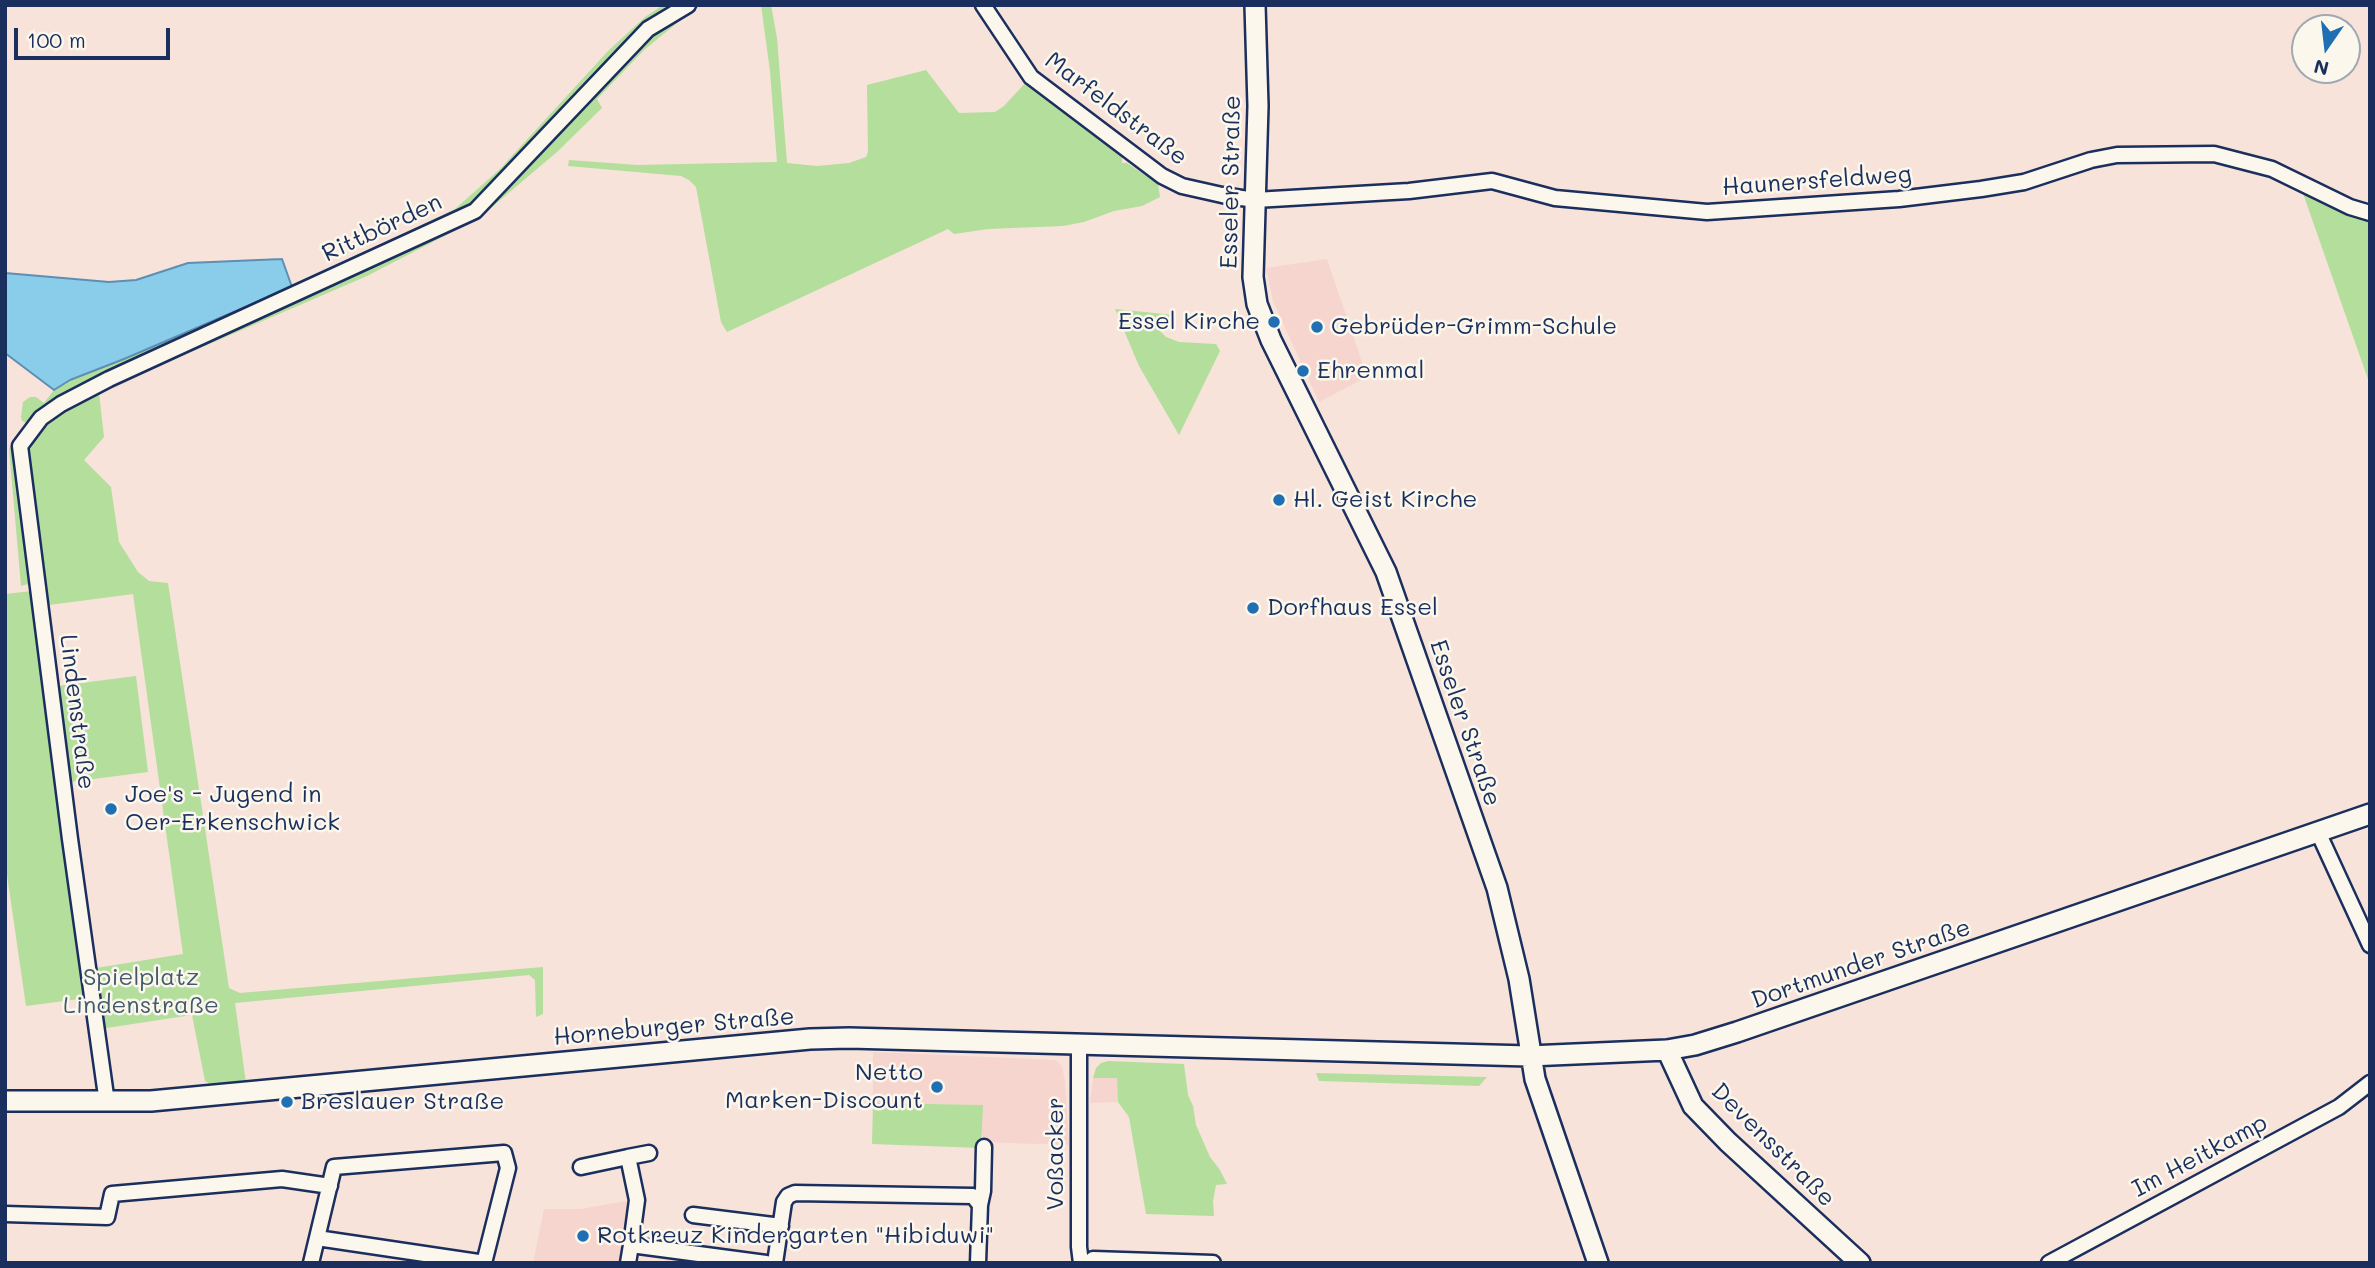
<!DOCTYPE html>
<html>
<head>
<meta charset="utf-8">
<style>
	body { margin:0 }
	#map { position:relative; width:2375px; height:1268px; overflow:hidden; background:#f7e3da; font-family:Mali,sans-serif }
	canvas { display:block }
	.frame { position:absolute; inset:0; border:7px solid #1b2f5e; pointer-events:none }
	.north { position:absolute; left:2291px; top:14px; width:70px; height:70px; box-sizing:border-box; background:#fbf7ec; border:2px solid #a1a7b3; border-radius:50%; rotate:194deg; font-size:19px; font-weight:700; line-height:28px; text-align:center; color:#1b2f5e }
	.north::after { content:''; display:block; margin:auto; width:24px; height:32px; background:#1f6fb2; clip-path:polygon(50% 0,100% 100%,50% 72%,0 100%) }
	.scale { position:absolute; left:14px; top:28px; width:156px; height:32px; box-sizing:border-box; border:4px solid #1b2f5e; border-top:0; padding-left:9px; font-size:21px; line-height:24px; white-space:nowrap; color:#1b2f5e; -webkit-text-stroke:5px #fbf7ec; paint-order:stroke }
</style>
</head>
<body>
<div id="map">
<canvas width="2375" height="1268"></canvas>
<div class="frame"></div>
<div class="north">N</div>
<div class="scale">100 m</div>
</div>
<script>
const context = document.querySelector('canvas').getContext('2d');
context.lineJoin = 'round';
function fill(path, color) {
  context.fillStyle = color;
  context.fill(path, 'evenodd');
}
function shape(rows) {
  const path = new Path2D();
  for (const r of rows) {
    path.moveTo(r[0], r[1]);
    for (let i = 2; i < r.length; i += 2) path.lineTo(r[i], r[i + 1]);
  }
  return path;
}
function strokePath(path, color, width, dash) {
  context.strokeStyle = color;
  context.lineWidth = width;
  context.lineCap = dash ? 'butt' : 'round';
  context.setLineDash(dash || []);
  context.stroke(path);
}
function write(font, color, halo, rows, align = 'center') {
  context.font = font + ' Mali,sans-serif';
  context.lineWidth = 5;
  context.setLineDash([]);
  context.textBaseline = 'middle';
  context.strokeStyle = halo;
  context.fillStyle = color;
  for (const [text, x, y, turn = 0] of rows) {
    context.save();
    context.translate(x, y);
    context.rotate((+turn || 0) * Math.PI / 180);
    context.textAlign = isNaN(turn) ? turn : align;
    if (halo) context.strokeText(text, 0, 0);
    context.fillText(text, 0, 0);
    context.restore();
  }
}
const built = shape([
	[1327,259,1367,377,1319,402,1273,301,1266,268],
	[873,1052,1056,1060,1062,1066,1065,1081,1069,1145,982,1142,982,1105,873,1103],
	[1093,1078,1117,1078,1118,1102,1090,1103],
	[632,1200,623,1263,533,1263,544,1209,581,1209]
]);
const green = shape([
	[663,5,699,5,644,50,597,99,602,108,557,152,479,218,367,276,163,364,99,393,104,437,84,460,111,487,119,542,138,572,149,581,168,583,229,988,240,993,543,967,543,1014,536,1017,535,980,529,975,235,1003,246,1083,210,1084,205,1081,192,1015,100,1029,90,969,183,954,133,594,49,605,44,580,21,586,9,449,27,423,22,421,21,417,23,402,30,397,36,397,44,403,54,390,70,380,124,359,287,290,455,209,500,169,608,51,645,17],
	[761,5,771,5,777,38,787,163,817,166,849,163,866,157,868,152,867,85,926,70,959,113,995,112,1004,106,1028,80,1122,156,1122,163,1127,163,1158,184,1160,197,1142,206,1114,211,1084,222,1063,226,988,229,954,234,948,229,727,332,721,322,696,187,689,180,681,176,568,166,569,160,637,165,777,162,770,71],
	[2298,179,2370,211,2370,385],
	[1115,309,1174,315,1162,323,1160,331,1166,337,1179,342,1216,344,1220,351,1179,435,1139,366],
	[32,591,87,998,26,1006,5,861,5,594],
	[136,676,148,772,70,782,58,686],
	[1108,1061,1184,1064,1188,1095,1193,1106,1196,1125,1210,1157,1220,1170,1227,1184,1216,1185,1213,1201,1214,1216,1146,1214,1129,1117,1118,1102,1117,1078,1093,1078,1096,1068,1101,1063],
	[1316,1073,1487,1077,1479,1086,1319,1081],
	[873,1103,983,1105,981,1148,872,1144]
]);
const water = shape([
	[282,259,292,287,124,359,70,380,54,390,5,353,5,273,109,282,136,280,188,263,282,259]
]);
const minor = shape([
	[983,5,1031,77,1162,176,1182,186,1222,195,1255,200,1409,191,1492,181,1555,198,1707,212,1899,199,1981,189,2024,182,2091,160,2117,155,2214,154,2272,169,2350,207,2370,213],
	[2318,832,2370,945],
	[1079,1045,1079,1247,1081,1263],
	[107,1103,70,839,20,446,41,418,61,404,109,379,475,211,648,29,688,5],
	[628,1157,649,1153],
	[581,1167,628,1157,637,1200,631,1245],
	[980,1205,983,1191,984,1147],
	[5,1214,107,1217,112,1194,282,1179,330,1186],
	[693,1215,781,1226],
	[317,1238,485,1263],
	[311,1263,334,1167,504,1153,508,1168,484,1263],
	[628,1263,631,1245,766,1263],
	[775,1263,784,1202,788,1196,795,1193,973,1196,980,1205,978,1263],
	[1089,1263,1093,1259,1213,1263],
	[2049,1263,2339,1107,2370,1083]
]);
const major = shape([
	[1255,5,1258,106,1253,277,1257,304,1271,340,1386,572,1497,888,1519,979,1535,1079,1598,1263],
	[1667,1050,1693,1106,1728,1142,1860,1263],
	[5,1101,151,1101,810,1039,849,1038,1529,1056,1667,1050,1695,1045,1737,1032,2370,814]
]);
const markers = [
	[1274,322,7,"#1f6fb2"],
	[1317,327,7,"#1f6fb2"],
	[1303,371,7,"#1f6fb2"],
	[1279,500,7,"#1f6fb2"],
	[1253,608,7,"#1f6fb2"],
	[111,809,7,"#1f6fb2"],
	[937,1087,7,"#1f6fb2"],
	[287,1102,7,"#1f6fb2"],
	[583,1236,7,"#1f6fb2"]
];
const streetNames = [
	["Marfeldstraße",1116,109,37],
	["Haunersfeldweg",1817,181,-4],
	["Esseler Straße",1231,182,-89],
	["Rittbörden",382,228,-25],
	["Lindenstraße",77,712,83],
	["Esseler Straße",1465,723,71],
	["Dortmunder Straße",1861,964,-19],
	["Horneburger Straße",674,1027,-5],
	["Devensstraße",1773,1145,45],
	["Voßacker",1056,1154,-90],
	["Im Heitkamp",2200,1156,-28]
];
const poiNames = [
	["Essel Kirche",1260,322,"right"],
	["Gebrüder-Grimm-Schule",1331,327],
	["Ehrenmal",1317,371],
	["Hl. Geist Kirche",1293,500],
	["Dorfhaus Essel",1267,608],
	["Joe's - Jugend in",125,795],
	["Oer-Erkenschwick",125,823],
	["Netto",923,1073,"right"],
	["Marken-Discount",923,1101,"right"],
	["Breslauer Straße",301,1102],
	["Rotkreuz Kindergarten \"Hibiduwi\"",597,1236]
];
const parkNames = [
	["Spielplatz",141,978],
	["Lindenstraße",141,1006]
];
fill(built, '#f5d5cd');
fill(green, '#b3de9b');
fill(water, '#8acdeb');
strokePath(water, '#5e8eb3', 2);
strokePath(minor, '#1b2f5e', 19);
strokePath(major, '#1b2f5e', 24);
strokePath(minor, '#fbf7ec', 14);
strokePath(major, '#fbf7ec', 19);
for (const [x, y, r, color] of markers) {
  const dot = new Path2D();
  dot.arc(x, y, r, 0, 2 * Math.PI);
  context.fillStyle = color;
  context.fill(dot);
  strokePath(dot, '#fbf7ec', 2.5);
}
write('24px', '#1b2f5e', '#fbf7ec', streetNames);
write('24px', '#1b2f5e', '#fbf7ec', poiNames, 'left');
write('24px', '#415b6d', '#fbf7ec', parkNames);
</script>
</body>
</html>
